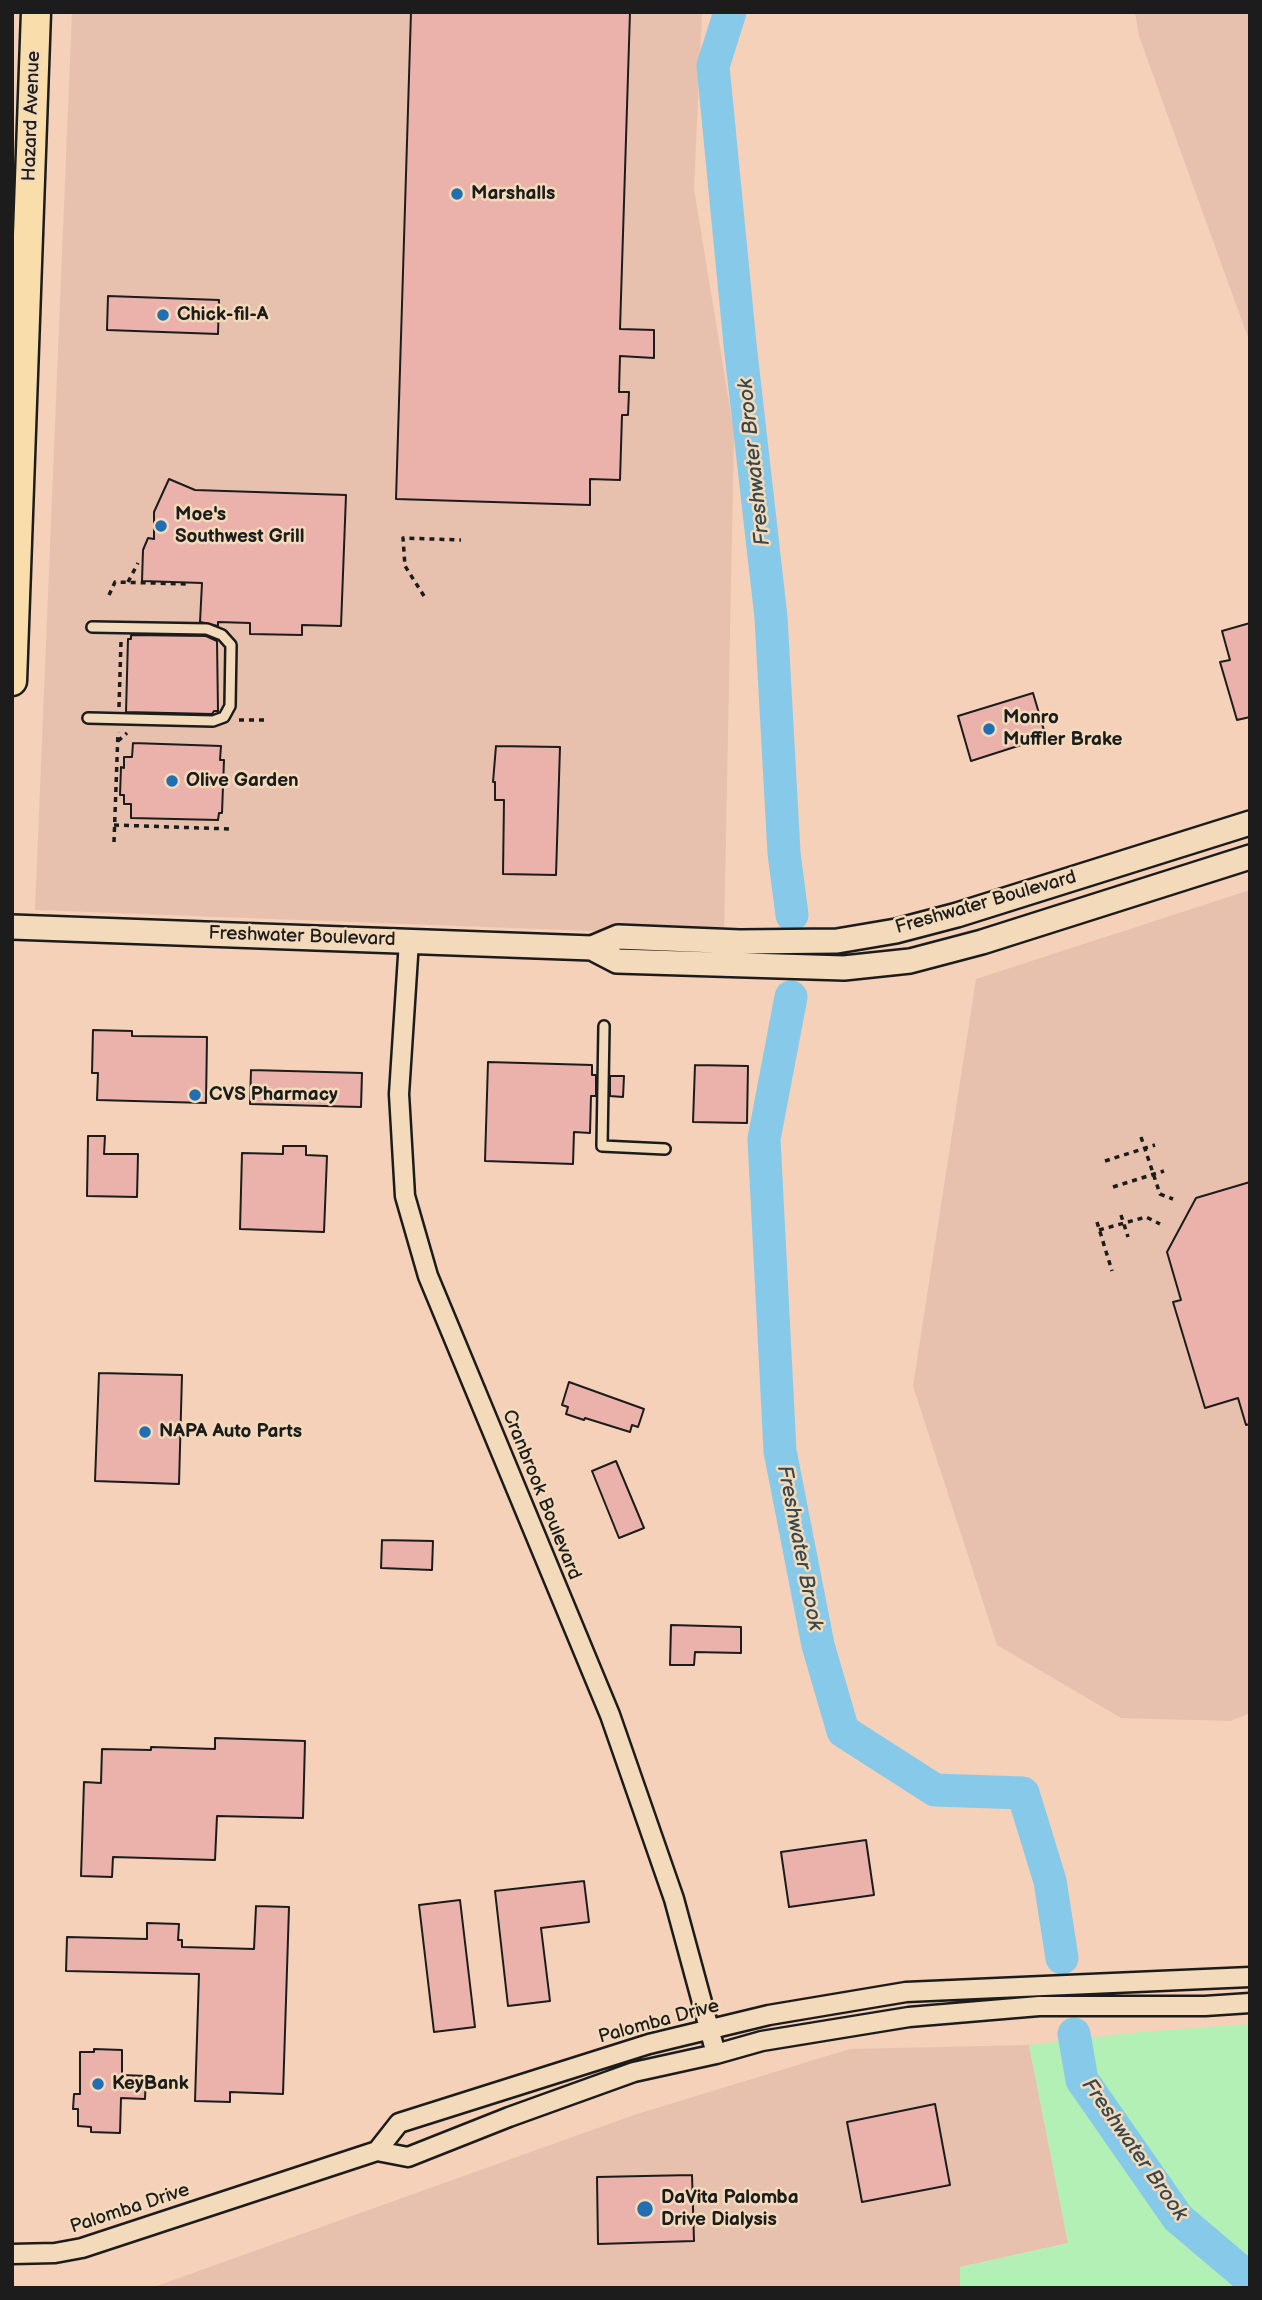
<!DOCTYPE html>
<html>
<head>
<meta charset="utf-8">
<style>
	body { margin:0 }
	#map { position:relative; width:1262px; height:2300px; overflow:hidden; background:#f4d1b8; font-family:"Balsamiq Sans",sans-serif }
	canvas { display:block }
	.frame { position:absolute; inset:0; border:14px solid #1c1c1c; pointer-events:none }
</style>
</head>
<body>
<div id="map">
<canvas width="1262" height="2300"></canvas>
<div class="frame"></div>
</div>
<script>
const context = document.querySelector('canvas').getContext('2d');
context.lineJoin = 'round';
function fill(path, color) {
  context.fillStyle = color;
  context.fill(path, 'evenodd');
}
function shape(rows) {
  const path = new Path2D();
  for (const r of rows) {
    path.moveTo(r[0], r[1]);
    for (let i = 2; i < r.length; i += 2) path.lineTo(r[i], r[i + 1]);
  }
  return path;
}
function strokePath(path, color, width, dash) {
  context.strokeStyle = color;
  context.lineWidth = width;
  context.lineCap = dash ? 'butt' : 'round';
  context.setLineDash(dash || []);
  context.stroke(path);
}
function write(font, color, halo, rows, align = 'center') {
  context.font = font + ' "Balsamiq Sans",sans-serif';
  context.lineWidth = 5;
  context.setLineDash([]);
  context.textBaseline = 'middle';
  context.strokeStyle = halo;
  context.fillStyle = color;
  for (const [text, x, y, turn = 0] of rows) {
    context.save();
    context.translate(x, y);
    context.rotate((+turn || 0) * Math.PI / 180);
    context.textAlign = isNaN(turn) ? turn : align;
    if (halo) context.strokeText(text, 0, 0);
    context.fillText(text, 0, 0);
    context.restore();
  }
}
const built = shape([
	[72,12,702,12,694,189,734,433,724,936,35,910],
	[1135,12,1250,12,1250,343,1139,36],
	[1250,890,1250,1713,1231,1721,1121,1718,997,1645,913,1386,976,979],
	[1029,2045,1068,2243,960,2267,960,2288,151,2288,634,2115,850,2049]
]);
const green = shape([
	[1250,2024,1250,2288,960,2288,960,2267,1068,2243,1029,2045,1140,2032]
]);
const river = shape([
	[730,12,713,66,740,344,771,617,784,853,792,915],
	[791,997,764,1139,780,1451,818,1645,843,1731,935,1790,1023,1793,1050,1881,1062,1958],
	[1074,2034,1082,2080,1178,2218,1250,2279]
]);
const building = shape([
	[411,12,630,12,620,329,654,330,654,358,620,356,619,392,629,392,628,415,622,415,620,480,590,479,590,505,396,499,411,12],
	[108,296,219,300,218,334,107,330,108,296],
	[169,479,195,490,346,495,341,626,302,625,302,635,250,634,250,623,218,622,218,626,200,622,202,583,142,581,143,550,148,538,154,539,154,512,169,479],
	[1250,623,1250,717,1237,720,1220,662,1230,660,1222,631,1250,623],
	[131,635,206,636,217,641,218,711,214,711,212,714,126,712,128,639,131,639,131,635],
	[1033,693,1046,737,971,761,958,716,1033,693],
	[133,743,221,746,220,760,224,760,222,813,219,813,218,820,131,818,131,804,124,804,124,795,120,795,121,767,124,768,124,757,132,757,133,743],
	[496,746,560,747,556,875,503,874,504,800,495,800,495,782,493,782,496,746],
	[93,1030,132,1031,132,1036,207,1037,206,1103,97,1100,98,1073,92,1073,93,1030],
	[488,1062,592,1065,592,1075,596,1075,596,1096,591,1096,590,1133,574,1132,573,1164,485,1161,488,1062],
	[695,1065,748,1066,747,1123,693,1122,695,1065],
	[251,1070,362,1073,361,1107,250,1104,251,1070],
	[610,1076,624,1076,623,1097,610,1096,610,1076],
	[88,1136,105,1136,104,1154,138,1154,137,1197,87,1196,88,1136],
	[283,1146,306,1146,306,1155,327,1156,324,1232,240,1229,242,1153,283,1154,283,1146],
	[1250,1182,1250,1424,1246,1425,1238,1398,1205,1408,1173,1302,1181,1300,1167,1252,1196,1198,1250,1182],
	[99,1373,182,1375,179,1484,95,1481,99,1373],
	[569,1382,644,1409,638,1427,632,1425,630,1432,585,1418,584,1420,566,1414,568,1407,562,1405,569,1382],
	[616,1461,644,1528,619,1538,592,1471,616,1461],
	[382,1540,433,1541,432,1570,381,1568,382,1540],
	[671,1625,741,1627,741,1653,695,1652,694,1665,670,1665,671,1625],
	[215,1738,305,1741,303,1818,217,1816,215,1860,113,1857,112,1877,81,1876,84,1782,101,1783,102,1749,151,1750,151,1747,215,1749,215,1738],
	[866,1840,874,1895,789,1907,781,1852,866,1840],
	[584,1881,589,1922,541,1928,550,2001,508,2006,495,1891,584,1881],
	[460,1900,475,2027,434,2032,419,1905,460,1900],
	[256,1906,289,1907,283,2094,230,2092,230,2102,195,2101,199,1974,66,1971,67,1937,147,1939,147,1923,179,1924,178,1940,182,1940,182,1947,254,1949,256,1906],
	[94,2049,122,2050,122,2075,146,2076,145,2099,121,2098,120,2133,91,2132,91,2127,78,2126,78,2109,73,2109,74,2094,80,2094,80,2052,94,2052,94,2049],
	[935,2104,950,2185,862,2202,847,2122,935,2104],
	[692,2175,694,2241,598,2244,597,2177,692,2175]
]);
const path = shape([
	[128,582,138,563],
	[109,595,115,582,188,584],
	[424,596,405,566,403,538,461,540],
	[119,707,121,641],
	[239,720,268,720],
	[118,741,127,733],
	[114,825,231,829],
	[114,842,118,732],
	[1141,1137,1160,1194,1173,1199],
	[1105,1161,1155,1145],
	[1113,1187,1164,1171],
	[1121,1215,1128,1237],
	[1097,1222,1112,1271],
	[1099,1230,1146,1217,1160,1224]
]);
const service = shape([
	[88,718,213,721,224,717,230,706,231,645,222,635,207,629,92,627],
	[604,1026,602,1146,665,1149]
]);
const minor = shape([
	[409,941,399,1094,405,1196,428,1276,610,1715,674,1899,716,2054],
	[377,2151,399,2123,649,2044,769,2015,906,1992,1250,1977],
	[12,2254,55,2253,82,2248,377,2151,408,2157,509,2117,634,2072,716,2054,762,2041,909,2017,1039,2006,1205,2006,1250,2003]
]);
const tertiary = shape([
	[12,927,592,948,617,961,844,968,910,961,982,942,1250,857],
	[592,948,618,937,740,942,837,941,896,931,957,915,1250,823]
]);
const primary = shape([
	[12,681,36,12]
]);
const markers = [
	[457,194,7,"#1f6fb2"],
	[163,315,7,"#1f6fb2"],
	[161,526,7,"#1f6fb2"],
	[989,729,7,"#1f6fb2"],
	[172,781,7,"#1f6fb2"],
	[195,1095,7,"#1f6fb2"],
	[145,1432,7,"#1f6fb2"],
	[98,2084,7,"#1f6fb2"],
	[645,2209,9,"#1f6fb2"]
];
const streetNames = [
	["Hazard Avenue",32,116,-88],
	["Freshwater Boulevard",986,903,-16],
	["Freshwater Boulevard",302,937,2],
	["Cranbrook Boulevard",541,1495,68],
	["Palomba Drive",659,2022,-15],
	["Palomba Drive",130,2209,-18]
];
const poiNames = [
	["Marshalls",471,194],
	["Chick-fil-A",177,315],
	["Moe's",175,515],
	["Southwest Grill",175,537],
	["Monro",1003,718],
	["Muffler Brake",1003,740],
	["Olive Garden",186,781],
	["CVS Pharmacy",209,1095],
	["NAPA Auto Parts",159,1432],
	["KeyBank",112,2084],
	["DaVita Palomba",661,2198],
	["Drive Dialysis",661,2220]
];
const waterNames = [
	["Freshwater Brook",755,462,-96],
	["Freshwater Brook",799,1548,79],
	["Freshwater Brook",1134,2150,55]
];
fill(built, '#e8c1ae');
fill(green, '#b3f0b6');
strokePath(river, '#87c9e8', 33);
fill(building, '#eab2ab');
strokePath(building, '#1c1c1c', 2);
strokePath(service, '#1c1c1c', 14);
strokePath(minor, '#1c1c1c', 23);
strokePath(tertiary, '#1c1c1c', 28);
strokePath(primary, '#1c1c1c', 33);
strokePath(path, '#1c1c1c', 3.5, [5, 5]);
strokePath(service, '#f2daba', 9);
strokePath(minor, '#f2daba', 18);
strokePath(tertiary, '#f2daba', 23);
strokePath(primary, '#f9deab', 28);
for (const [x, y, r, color] of markers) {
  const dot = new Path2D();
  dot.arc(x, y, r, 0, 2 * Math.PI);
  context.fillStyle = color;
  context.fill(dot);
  strokePath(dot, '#f2daba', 2.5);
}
write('19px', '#1c1c1c', '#f2daba', streetNames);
write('bold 19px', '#1c1c1c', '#f2daba', poiNames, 'left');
write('italic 21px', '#37474f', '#f2daba', waterNames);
</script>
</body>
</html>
